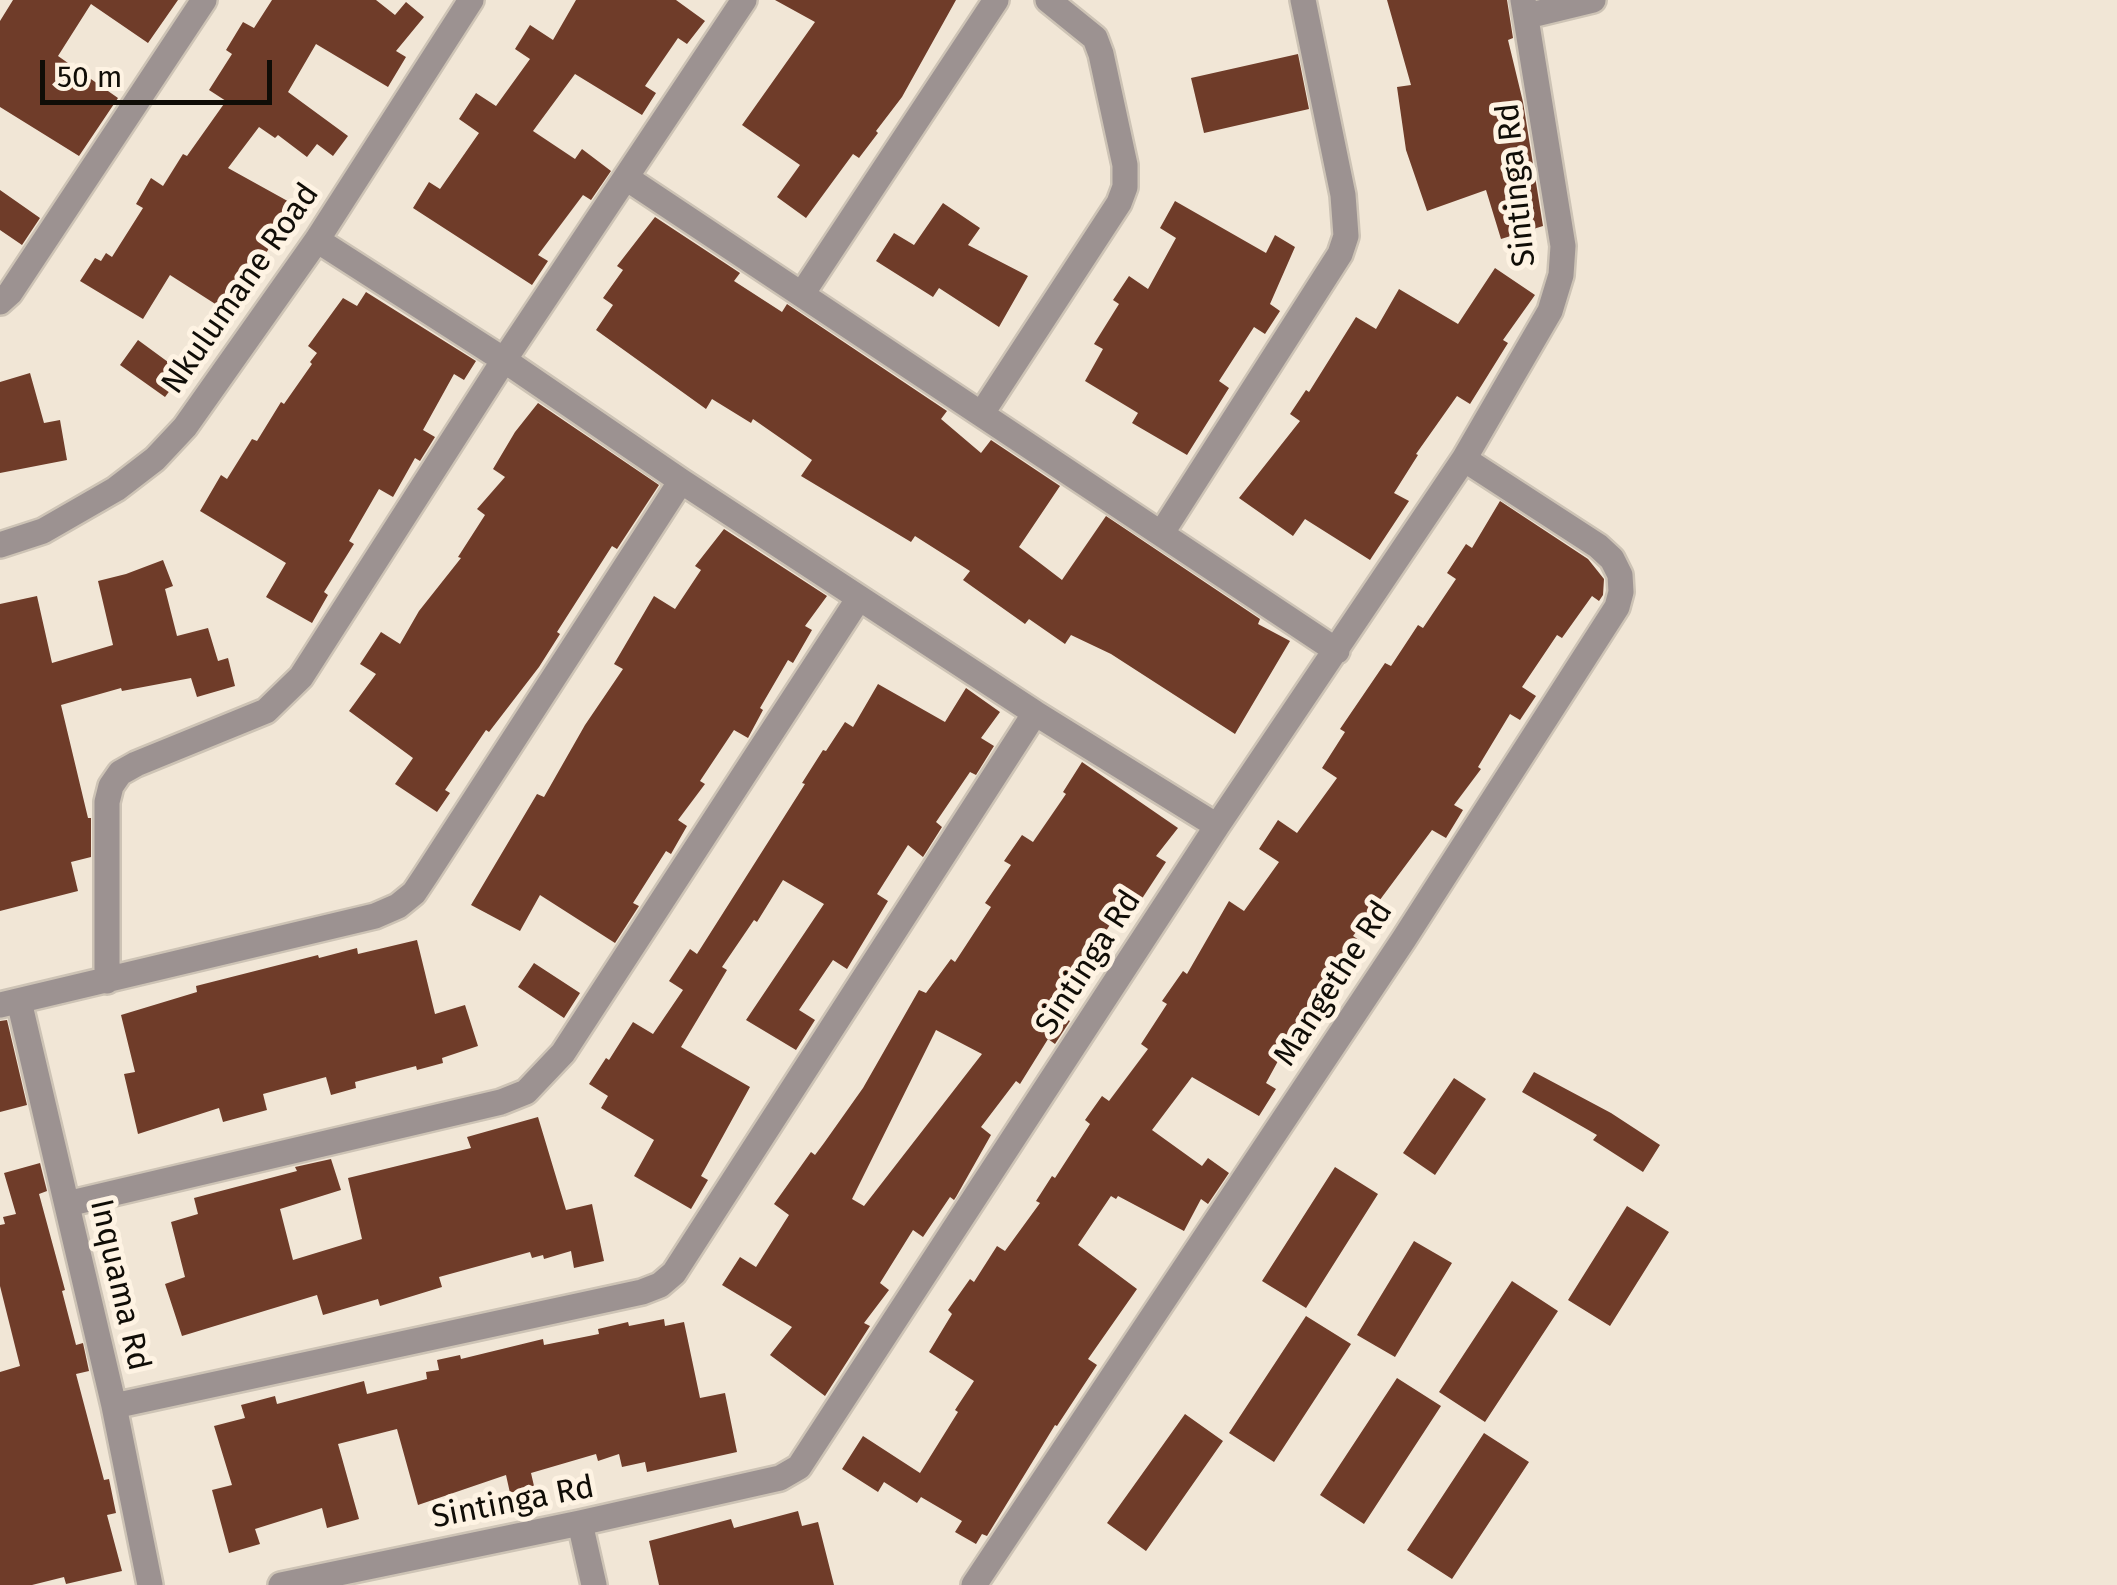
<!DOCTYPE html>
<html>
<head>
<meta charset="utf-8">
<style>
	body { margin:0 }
	#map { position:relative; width:2117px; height:1585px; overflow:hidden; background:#f1e6d6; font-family:"Fira Sans",sans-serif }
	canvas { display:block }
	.scale { position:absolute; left:40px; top:60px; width:232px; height:45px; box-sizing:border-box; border:5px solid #100d07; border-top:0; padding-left:12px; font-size:30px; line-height:35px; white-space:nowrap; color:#100d07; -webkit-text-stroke:8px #fef3e3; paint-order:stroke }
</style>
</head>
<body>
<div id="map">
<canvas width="2117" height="1585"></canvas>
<div class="scale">50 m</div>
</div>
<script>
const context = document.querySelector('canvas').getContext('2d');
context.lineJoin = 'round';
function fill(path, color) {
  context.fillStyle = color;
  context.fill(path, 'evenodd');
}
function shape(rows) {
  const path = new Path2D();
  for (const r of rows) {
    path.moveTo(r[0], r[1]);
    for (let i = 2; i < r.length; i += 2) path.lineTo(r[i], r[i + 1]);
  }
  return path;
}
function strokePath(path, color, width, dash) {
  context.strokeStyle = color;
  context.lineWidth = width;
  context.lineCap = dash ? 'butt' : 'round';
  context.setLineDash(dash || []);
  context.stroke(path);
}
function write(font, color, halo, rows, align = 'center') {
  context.font = font + ' "Fira Sans",sans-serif';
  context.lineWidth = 10;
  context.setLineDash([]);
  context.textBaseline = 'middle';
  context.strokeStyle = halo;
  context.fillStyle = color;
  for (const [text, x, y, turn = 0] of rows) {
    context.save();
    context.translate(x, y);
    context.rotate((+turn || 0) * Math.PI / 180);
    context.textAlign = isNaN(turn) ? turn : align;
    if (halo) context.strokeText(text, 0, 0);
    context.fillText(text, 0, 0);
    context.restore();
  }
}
const building = shape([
	[13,0,178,0,148,43,91,4,58,56,118,98,79,156,0,107,0,21],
	[272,0,376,0,395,15,406,2,424,17,396,51,406,57,388,87,316,44,288,92,348,136,333,156,317,144,307,157,278,135,275,138,259,127,228,168,293,204,252,279,242,274,220,307,170,275,143,319,80,281,95,258,101,261,106,253,112,257,143,208,136,204,151,178,163,186,183,154,187,156,226,101,209,90,232,54,226,50,243,22,254,28],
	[576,0,676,0,705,21,687,44,678,38,645,86,656,93,642,115,575,74,533,131,575,159,582,149,611,171,591,200,583,195,538,255,548,261,532,285,413,208,429,182,440,189,479,133,459,119,476,93,496,106,530,59,515,49,530,25,553,40],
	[775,0,956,0,902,97,876,131,878,133,859,158,853,154,806,218,777,197,800,165,742,125,815,22],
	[1387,0,1507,0,1513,38,1508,40,1523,102,1543,226,1501,239,1486,190,1427,211,1406,150,1397,87,1411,85],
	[1298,54,1309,109,1204,133,1191,78],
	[0,190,40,218,22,245,0,230],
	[1175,201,1266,253,1275,235,1295,247,1270,304,1280,311,1265,334,1254,327,1219,381,1229,388,1187,455,1132,423,1138,413,1085,381,1103,349,1094,344,1119,304,1113,300,1129,276,1148,289,1176,238,1160,228],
	[943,203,980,228,968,245,1028,276,999,327,939,288,933,297,876,261,894,233,914,245],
	[655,217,740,273,734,281,782,312,787,304,947,411,941,419,981,453,991,440,1060,486,1019,547,1062,580,1106,516,1260,619,1258,624,1290,641,1235,734,1111,654,1071,635,1065,644,1029,619,1025,624,963,580,970,571,915,536,911,542,801,476,812,460,753,419,751,423,712,399,706,409,596,330,613,305,603,298,623,270,617,266],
	[1495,268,1535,295,1503,340,1508,343,1470,404,1457,396,1416,454,1418,455,1394,493,1409,501,1370,560,1305,519,1293,536,1239,498,1300,421,1290,414,1306,390,1309,392,1356,317,1376,329,1399,289,1458,324],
	[366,292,476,361,464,380,454,374,423,430,435,437,420,461,415,458,393,497,379,489,349,541,354,544,324,592,328,595,312,623,266,597,286,563,200,511,221,475,227,479,252,439,257,441,281,402,284,404,312,364,310,362,317,353,308,346,343,298,357,306],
	[138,340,183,373,165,397,120,365],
	[30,373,44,423,60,420,67,460,0,473,0,382],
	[538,403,659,485,617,549,612,546,557,632,560,634,539,667,489,732,486,730,445,790,450,793,437,812,395,784,413,758,349,711,376,674,360,664,381,632,400,644,419,611,461,558,458,557,485,515,477,509,505,477,493,469,515,432],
	[1500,501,1588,559,1604,579,1603,595,1599,601,1592,596,1562,638,1557,635,1522,687,1536,696,1520,720,1510,714,1478,767,1481,769,1454,805,1463,810,1446,838,1432,830,1353,936,1359,940,1341,967,1347,970,1321,1008,1327,1011,1304,1048,1290,1039,1266,1083,1276,1089,1259,1116,1192,1077,1152,1130,1202,1166,1208,1158,1229,1173,1208,1204,1201,1199,1184,1231,1118,1196,1116,1199,1111,1196,1078,1245,1137,1289,1088,1359,1097,1365,1057,1426,1055,1425,987,1536,982,1534,976,1544,955,1532,962,1521,921,1497,917,1503,884,1482,878,1492,842,1469,863,1436,920,1473,958,1412,955,1410,974,1381,929,1352,952,1314,948,1310,970,1279,974,1282,997,1246,1005,1251,1040,1203,1036,1201,1052,1176,1055,1178,1090,1124,1085,1120,1102,1096,1109,1101,1148,1049,1141,1044,1167,1004,1162,1001,1183,971,1187,974,1229,901,1244,911,1279,862,1259,849,1278,820,1297,833,1337,778,1322,768,1345,732,1340,729,1385,663,1391,666,1418,625,1423,628,1456,579,1447,573,1466,544,1472,548],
	[724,529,827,596,805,626,812,630,793,663,788,660,760,708,763,710,748,738,734,730,700,781,705,784,678,820,687,826,671,854,666,851,633,903,639,906,615,943,540,895,520,931,471,905,537,794,544,797,585,725,623,669,614,664,654,596,675,609,701,570,695,566],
	[163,560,173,586,165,589,177,636,208,628,218,661,228,658,235,686,197,697,191,678,122,691,121,688,61,705,88,818,91,818,91,857,71,862,78,891,0,911,0,604,37,596,52,663,113,645,98,581,126,574],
	[878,684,945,722,966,688,1000,712,981,738,994,746,976,775,970,772,936,822,942,827,923,857,908,845,877,894,888,901,847,969,833,960,799,1010,815,1020,796,1050,746,1020,824,904,783,880,757,922,754,920,722,967,727,970,681,1047,750,1087,701,1176,708,1180,691,1209,634,1176,654,1140,601,1108,608,1096,589,1084,606,1058,609,1060,633,1022,653,1034,683,990,669,981,690,949,697,954,805,784,802,783,823,750,826,751,845,722,853,727],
	[1082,762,1178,828,1156,856,1166,862,1124,926,1113,920,1084,965,1081,963,1052,1010,1070,1021,1055,1044,1048,1039,1020,1084,1016,1081,981,1127,991,1135,956,1197,954,1200,950,1197,923,1237,913,1230,880,1283,889,1290,864,1323,870,1326,825,1396,770,1355,792,1327,722,1285,740,1257,756,1267,789,1215,774,1204,811,1152,815,1155,824,1143,863,1088,919,990,926,993,951,959,955,962,991,907,985,903,1011,865,1004,861,1022,835,1033,842,1066,794,1063,792],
	[936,1030,982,1054,864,1206,852,1199],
	[417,940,435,1014,465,1005,478,1046,442,1058,443,1063,417,1070,416,1066,355,1082,356,1088,331,1095,326,1077,263,1094,267,1110,223,1122,219,1108,138,1134,124,1074,135,1072,121,1015,197,992,196,986,318,955,319,958,357,948,358,954],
	[534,963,580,993,564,1018,518,987],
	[7,1020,27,1105,0,1112,0,1021],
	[1534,1072,1611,1113,1660,1145,1643,1172,1593,1140,1597,1135,1522,1092],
	[1454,1078,1486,1099,1435,1175,1403,1153],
	[538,1117,566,1210,592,1204,604,1261,574,1268,571,1251,544,1259,543,1255,532,1258,530,1252,439,1277,442,1287,380,1306,378,1299,323,1315,317,1295,182,1336,165,1284,185,1277,171,1222,198,1214,194,1198,297,1171,295,1167,331,1159,341,1190,280,1209,293,1260,362,1239,348,1178,471,1148,467,1137],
	[40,1163,47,1191,39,1194,65,1290,62,1291,76,1345,83,1343,89,1371,76,1374,104,1480,109,1479,116,1513,107,1515,122,1571,66,1584,64,1577,32,1585,0,1585,0,1372,20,1366,0,1286,0,1225,5,1224,3,1217,16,1214,4,1173],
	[1335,1167,1378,1194,1306,1308,1262,1281],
	[1627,1206,1669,1232,1610,1326,1568,1300],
	[1414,1241,1452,1263,1395,1357,1357,1335],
	[1512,1281,1558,1311,1485,1422,1439,1392],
	[1306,1316,1351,1344,1274,1462,1229,1433],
	[664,1319,665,1326,684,1322,700,1398,725,1393,737,1452,647,1472,645,1462,622,1467,619,1454,598,1461,596,1454,531,1473,534,1486,510,1493,506,1475,418,1505,397,1429,338,1444,359,1519,327,1528,322,1508,255,1529,260,1544,229,1553,212,1490,232,1485,214,1426,245,1418,241,1405,275,1396,277,1404,364,1381,367,1394,427,1379,426,1372,439,1370,437,1360,460,1355,461,1359,543,1339,544,1345,599,1334,598,1329,628,1322,629,1326],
	[1397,1378,1441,1406,1364,1524,1320,1495],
	[1185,1414,1223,1441,1146,1551,1107,1523],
	[1484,1433,1529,1462,1452,1579,1407,1550],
	[798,1511,802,1526,818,1522,834,1585,659,1585,649,1541,731,1519,734,1528]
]);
const minor = shape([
	[1527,16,1593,0],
	[628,179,1337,651],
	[317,240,504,360,681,481,1035,713,1217,826],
	[802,294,996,0],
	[0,302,10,293,204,0],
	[982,413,1119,203,1125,187,1125,165,1101,54,1095,38,1048,0],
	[1161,534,1340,254,1346,236,1343,195,1303,0],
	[0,545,43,531,116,489,155,459,185,427,317,240,471,0],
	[107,981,107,802,111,786,120,773,136,764,266,711,301,677,504,360,744,0],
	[19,1001,114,1406,150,1585],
	[0,1005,375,916,398,906,414,893,426,875,681,481],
	[67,1204,501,1102,526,1092,563,1053,859,598],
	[114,1406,642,1292,660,1285,674,1273,1035,713],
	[580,1523,594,1585],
	[281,1585,580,1523,780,1478,799,1467,1217,826,1464,459,1550,311,1561,275,1563,246,1523,0],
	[974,1585,1404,939,1617,607,1621,592,1620,575,1612,559,1598,546,1464,459]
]);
const streetNames = [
	["Sintinga Rd",1517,185,-96],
	["Nkulumane Road",241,289,-55],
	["Sintinga Rd",1089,963,-57],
	["Mangethe Rd",1334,984,-57],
	["Inquama Rd",119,1285,77],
	["Sintinga Rd",513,1503,-11]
];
fill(building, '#6f3c29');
strokePath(minor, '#cdc3b5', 30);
strokePath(minor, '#9c9291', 25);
write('32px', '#100d07', '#fef3e3', streetNames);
</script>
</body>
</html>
